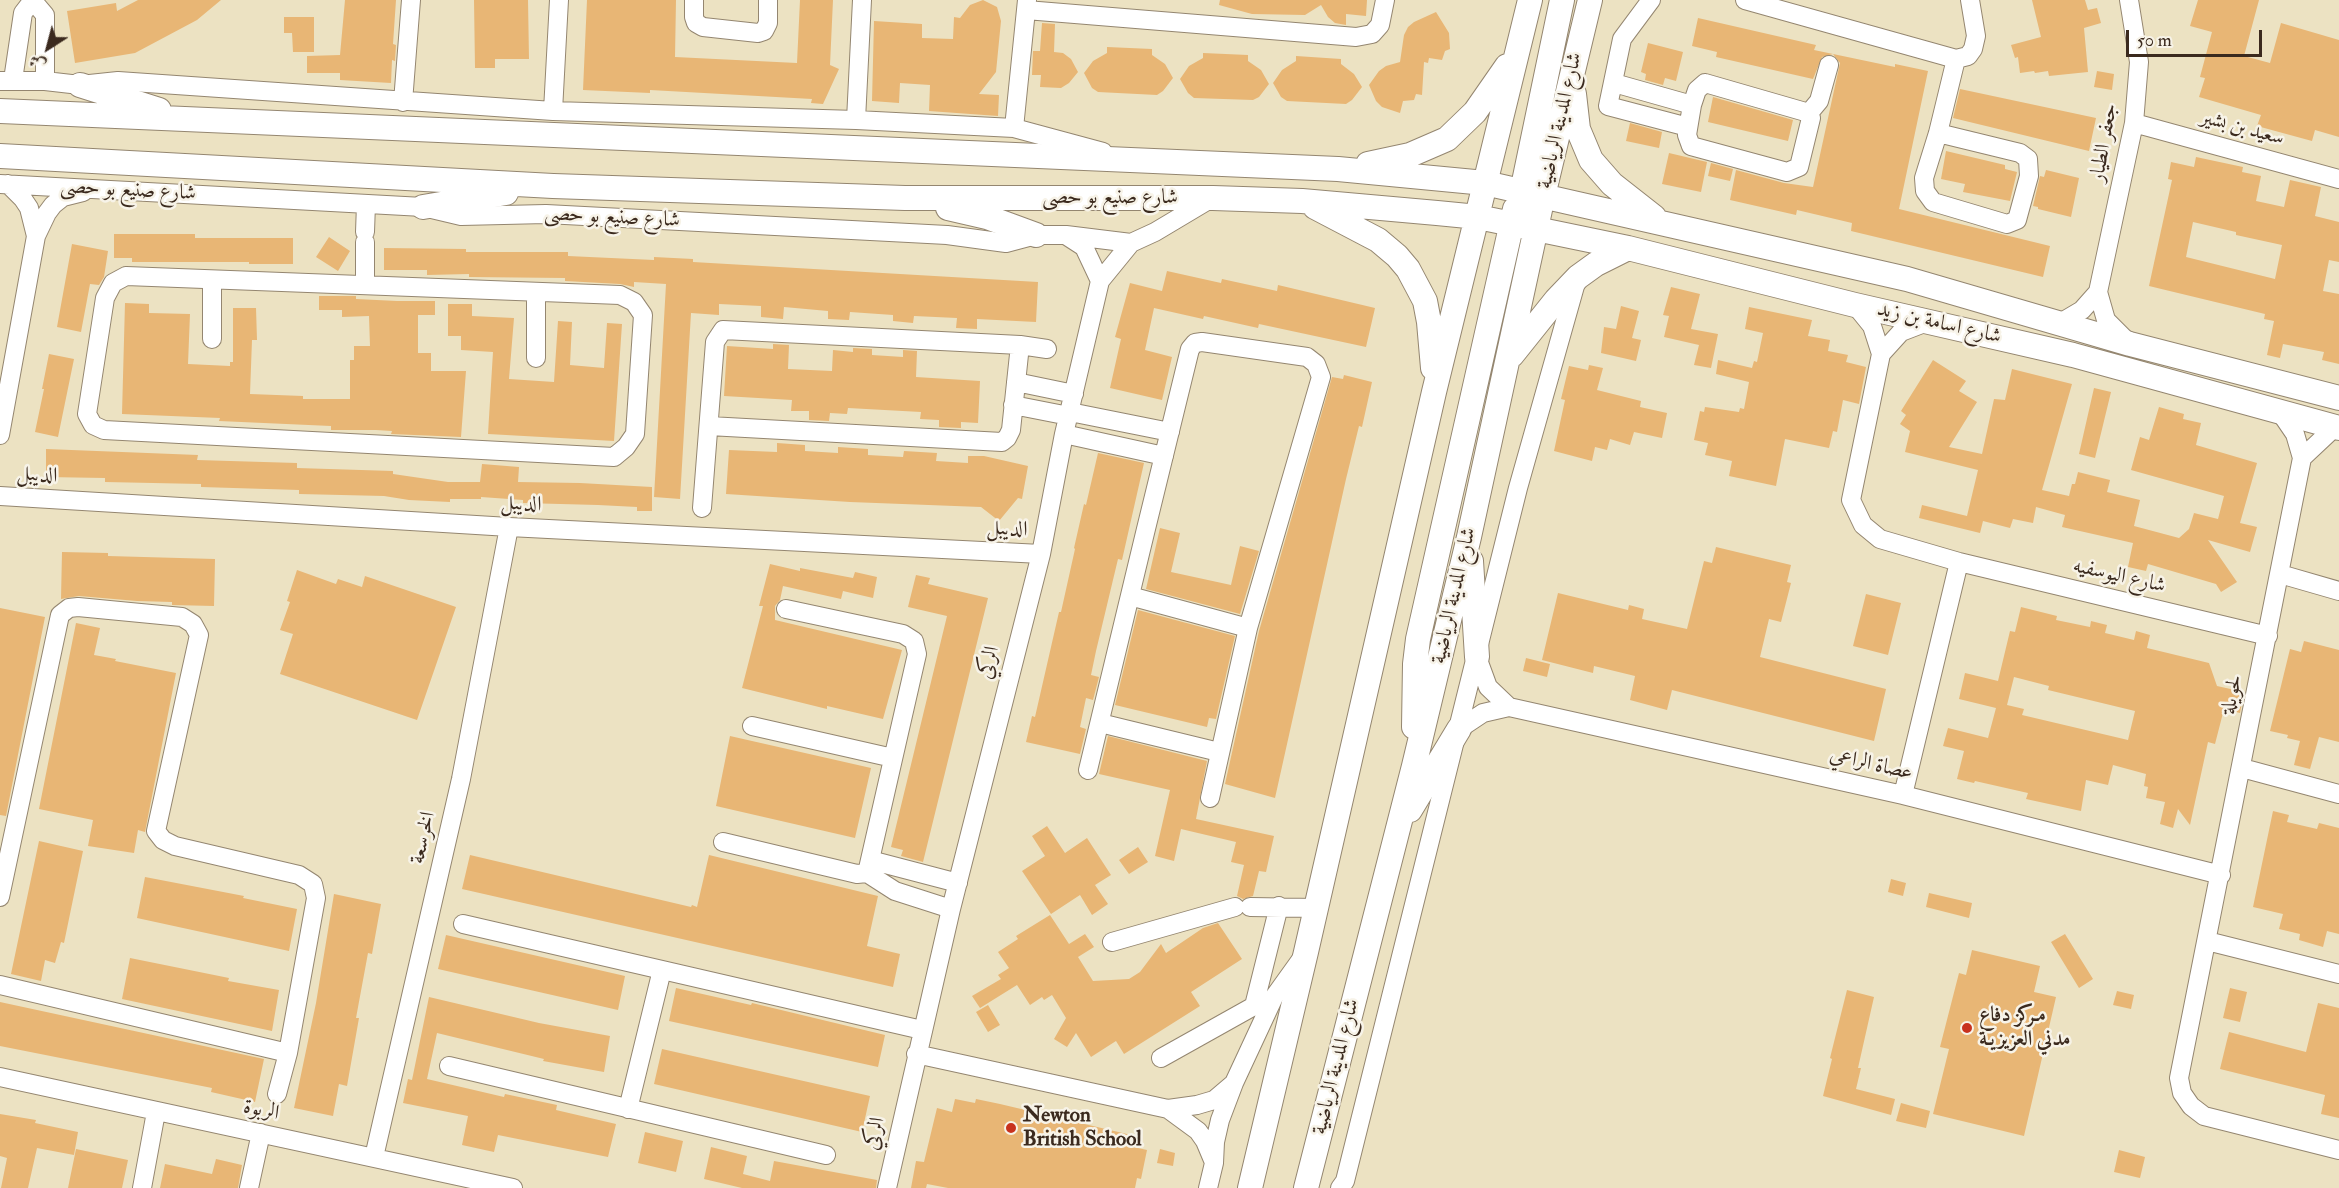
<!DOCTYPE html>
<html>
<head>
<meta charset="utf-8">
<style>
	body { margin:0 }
	#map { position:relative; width:2339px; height:1188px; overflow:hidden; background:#ece2c2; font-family:"IM FELL Double Pica",Amiri,serif }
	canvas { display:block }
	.north { position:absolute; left:18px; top:18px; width:60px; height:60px; -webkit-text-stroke:4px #f7f3e8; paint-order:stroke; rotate:216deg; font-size:16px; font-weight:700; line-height:24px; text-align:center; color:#3b2a1e }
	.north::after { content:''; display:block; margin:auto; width:21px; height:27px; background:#3b2a1e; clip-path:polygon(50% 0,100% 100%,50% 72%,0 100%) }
	.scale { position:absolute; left:2126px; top:30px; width:136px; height:27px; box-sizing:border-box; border:3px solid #3b2a1e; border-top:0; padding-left:8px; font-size:18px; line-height:21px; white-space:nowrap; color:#3b2a1e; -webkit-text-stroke:4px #f7f3e8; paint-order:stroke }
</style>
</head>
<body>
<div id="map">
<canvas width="2339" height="1188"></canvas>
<div class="north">ش</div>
<div class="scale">50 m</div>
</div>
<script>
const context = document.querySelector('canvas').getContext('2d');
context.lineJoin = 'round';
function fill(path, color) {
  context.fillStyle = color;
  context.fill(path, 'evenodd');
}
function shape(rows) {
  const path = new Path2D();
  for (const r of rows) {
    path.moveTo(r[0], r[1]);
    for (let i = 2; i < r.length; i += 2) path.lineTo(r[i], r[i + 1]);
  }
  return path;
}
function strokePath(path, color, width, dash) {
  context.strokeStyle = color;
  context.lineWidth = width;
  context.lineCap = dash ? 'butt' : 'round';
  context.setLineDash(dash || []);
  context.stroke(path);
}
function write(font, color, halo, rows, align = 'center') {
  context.font = font + ' "IM FELL Double Pica",Amiri,serif';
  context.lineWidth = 5;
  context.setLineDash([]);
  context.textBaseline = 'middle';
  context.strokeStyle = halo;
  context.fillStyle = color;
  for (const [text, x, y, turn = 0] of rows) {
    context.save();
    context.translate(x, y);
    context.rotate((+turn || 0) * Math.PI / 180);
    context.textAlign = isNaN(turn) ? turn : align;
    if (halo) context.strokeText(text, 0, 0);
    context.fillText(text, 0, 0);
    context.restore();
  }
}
const building = shape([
	[138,0,221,0,197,20,135,53,75,63,67,11,116,3,117,11],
	[345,0,396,0,393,44,396,45,395,61,392,60,391,83,340,80,340,73,307,73,307,56,340,55],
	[474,0,528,0,529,59,495,59,495,68,475,68],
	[587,0,676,0,675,57,797,63,800,0,833,0,830,65,839,69,823,104,811,103,812,99,650,90,650,93,583,90],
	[983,0,997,7,1001,21,996,72,979,94,999,95,998,116,929,111,930,85,900,83,899,103,872,101,874,21,922,24,922,38,953,39,954,17,960,18,970,5],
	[1220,0,1367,0,1366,16,1346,14,1346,25,1335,23,1328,17,1321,5,1305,15,1252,14,1219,5],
	[2032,0,2085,0,2088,10,2097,8,2101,23,2084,28,2088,72,2049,76,2048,71,2035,73,2034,71,2020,73,2018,57,2015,58,2011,45,2041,37],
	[2198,0,2259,0,2244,56,2270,63,2281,23,2339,40,2339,137,2315,130,2312,141,2257,126,2261,115,2199,97,2205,78,2200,77,2212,32,2190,26],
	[1436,12,1449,33,1450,49,1445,51,1442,60,1429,58,1428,63,1424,62,1422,95,1416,94,1414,100,1403,101,1400,113,1382,107,1376,101,1369,85,1379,71,1386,66,1400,62,1404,35,1408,27,1414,22],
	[284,17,314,17,314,52,293,52,292,33,284,33],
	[1698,18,1816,45,1814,50,1895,67,1895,64,1928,71,1899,209,2050,246,2043,277,1851,231,1852,223,1797,210,1796,215,1730,200,1736,170,1784,183,1813,187,1840,63,1833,54,1822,57,1813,79,1716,57,1717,52,1692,46],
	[1042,23,1055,24,1054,52,1063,53,1071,59,1078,72,1069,83,1061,88,1040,87,1041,75,1032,75,1033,51,1040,51],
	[1648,43,1683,52,1676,81,1665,78,1663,85,1645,80,1646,74,1641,72],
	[1107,47,1152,49,1152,55,1165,64,1173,78,1163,91,1157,95,1098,92,1092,88,1084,73,1093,61,1107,53],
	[1203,53,1248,55,1248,61,1261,70,1269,84,1259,97,1253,100,1194,98,1188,93,1180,79,1189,66,1203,58],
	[1296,56,1341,59,1341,64,1354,74,1362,87,1352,100,1346,104,1287,101,1281,97,1273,83,1282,70,1296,61],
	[2097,71,2114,74,2112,90,2094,87],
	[1960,89,2096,118,2089,151,1953,118],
	[1713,97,1793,120,1788,141,1708,122],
	[1630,123,1662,132,1659,148,1626,141],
	[1946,151,2005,165,2005,169,2017,172,2010,201,1963,192,1965,184,1941,179],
	[1669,153,1707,162,1701,192,1662,184],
	[2196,157,2243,167,2242,172,2261,176,2256,201,2284,207,2290,180,2321,187,2315,216,2339,222,2339,262,2329,260,2323,291,2339,294,2339,364,2322,360,2324,352,2283,344,2280,358,2267,355,2274,321,2264,319,2265,314,2149,286,2172,180,2168,179,2171,162,2194,167],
	[2193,222,2236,232,2236,235,2282,245,2275,279,2186,257],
	[1711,163,1733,169,1730,181,1708,176],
	[2046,170,2079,178,2071,217,2038,209,2038,207,2033,206,2040,176,2044,177],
	[114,234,195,234,195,238,293,238,293,264,249,264,249,262,132,262,132,258,114,258],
	[329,237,350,251,338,271,316,257],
	[72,244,108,251,104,277,99,285,90,284,81,332,57,327],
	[384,248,466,249,466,252,568,252,568,256,654,260,654,257,693,259,693,262,1038,282,1036,322,977,319,977,329,956,328,957,318,914,316,913,323,893,321,893,315,850,312,849,320,828,319,828,311,784,307,783,319,761,317,761,306,719,304,719,315,691,313,680,499,654,497,666,284,634,282,634,287,620,284,565,281,565,278,469,277,469,274,427,275,427,270,384,270],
	[1167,271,1221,283,1222,279,1277,291,1278,285,1375,308,1366,347,1259,324,1258,328,1204,316,1203,319,1154,308,1145,350,1172,357,1162,400,1110,388,1121,339,1115,337,1130,283,1162,291],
	[1671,287,1700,294,1691,329,1718,334,1711,368,1694,365,1699,345,1664,337,1669,316,1663,315],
	[319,296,356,296,356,299,397,301,435,301,435,315,418,315,418,353,431,353,431,371,466,371,461,437,391,434,392,431,376,430,331,430,331,426,219,421,220,418,122,414,125,303,149,304,149,313,190,314,188,364,230,366,230,362,233,362,233,308,256,308,257,340,252,340,250,394,303,396,303,399,350,399,350,360,354,360,354,346,370,346,369,316,342,317,342,310,319,310],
	[448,304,472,304,472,316,514,318,509,379,554,382,558,321,572,322,570,365,604,368,607,323,622,324,614,441,488,434,493,352,461,350,461,336,448,336],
	[1621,306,1639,311,1632,338,1641,340,1636,361,1601,353,1604,327,1616,329],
	[1749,307,1812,320,1808,336,1830,340,1828,351,1848,355,1846,362,1866,367,1859,404,1843,400,1837,432,1833,431,1829,448,1785,439,1776,486,1729,476,1732,461,1705,455,1708,443,1694,440,1700,411,1704,412,1705,407,1739,412,1740,408,1744,409,1749,382,1716,374,1718,360,1752,368,1754,361,1757,362,1763,333,1745,329],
	[773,344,789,345,788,369,832,371,833,350,853,352,853,348,872,349,872,355,903,357,903,350,917,351,916,377,980,381,978,423,961,422,961,428,939,427,939,420,920,419,921,412,848,408,847,414,830,413,829,421,809,420,809,411,791,411,792,400,724,396,727,346,773,349],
	[49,354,74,359,58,437,35,432,44,389,42,389],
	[1933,360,1966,381,1959,391,1977,402,1949,447,1982,454,1994,399,2005,400,2012,369,2072,384,2042,490,2069,496,2072,484,2075,484,2078,472,2110,480,2107,492,2140,500,2134,526,2179,538,2189,529,2194,513,2218,519,2224,496,2131,470,2140,437,2149,440,2159,407,2184,414,2183,419,2201,423,2196,445,2257,463,2240,523,2257,527,2250,552,2208,540,2237,582,2221,592,2216,584,2148,564,2146,571,2128,567,2133,543,2062,527,2065,515,2036,507,2033,523,2013,519,2010,528,1983,521,1980,533,1919,518,1922,505,1967,516,1978,470,1905,452,1910,431,1900,424,1906,415,1901,411],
	[1589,365,1603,368,1597,390,1641,401,1640,407,1667,413,1662,438,1634,432,1630,445,1610,439,1607,450,1595,447,1592,461,1554,451,1565,400,1561,399,1569,366,1588,370],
	[1344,375,1372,382,1362,427,1359,426,1346,479,1275,798,1225,784,1259,631,1332,377,1343,379],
	[2094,388,2111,392,2095,458,2079,454],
	[777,443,805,445,805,451,838,453,838,447,868,449,868,455,903,457,904,451,937,453,936,461,968,463,968,456,984,456,1028,466,1022,499,1018,498,999,521,981,507,850,502,726,494,729,450,777,452],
	[46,449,198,455,197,460,297,463,297,468,393,471,393,474,448,482,480,482,482,464,519,467,518,482,580,483,652,487,652,511,637,511,637,507,598,505,523,503,523,500,481,497,481,499,450,499,450,502,409,500,384,496,299,494,299,490,201,487,201,484,105,482,105,478,46,477],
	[1098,453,1144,463,1122,560,1118,559,1096,651,1091,675,1099,677,1093,700,1086,698,1080,727,1086,729,1080,754,1026,742,1032,716,1035,717,1059,612,1061,612,1075,549,1074,548,1084,504,1086,505],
	[1160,528,1180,533,1171,572,1231,585,1240,546,1259,551,1240,614,1146,589],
	[1716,547,1791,565,1787,582,1791,583,1781,622,1769,619,1760,657,1886,689,1874,741,1672,690,1667,710,1630,700,1635,676,1594,666,1593,673,1542,660,1558,593,1628,610,1629,605,1644,609,1642,619,1687,629,1704,561,1712,563],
	[62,552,108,553,108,556,215,559,214,606,172,605,172,602,137,601,79,596,61,599],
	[770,564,800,571,800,568,853,578,855,572,877,577,873,598,843,591,841,599,783,586,780,600,775,606,775,620,902,650,883,719,827,706,827,709,742,688,763,606,759,606],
	[297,570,336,584,338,579,362,587,365,576,456,607,417,720,280,674,293,634,280,630,290,602,287,601],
	[916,575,930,578,928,584,988,598,923,862,901,856,903,850,891,847,947,616,908,607],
	[1866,594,1901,603,1888,655,1853,646],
	[2021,607,2057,616,2056,620,2090,627,2091,621,2107,625,2105,633,2134,640,2136,631,2150,635,2147,648,2209,663,2217,686,2244,692,2240,713,2224,709,2215,744,2208,742,2190,825,2178,809,2173,828,2160,824,2165,802,2146,798,2148,787,2144,786,2146,774,2113,765,2108,785,2086,780,2081,811,2026,799,2028,793,1975,781,1974,783,1957,779,1964,751,1943,746,1948,728,1988,738,1996,708,1959,699,1965,673,1998,681,2010,631,2015,632],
	[2014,677,2049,686,2048,690,2135,711,2128,740,2022,715,2024,709,2007,705],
	[0,608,45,617,6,816,0,815],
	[1138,610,1235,636,1216,719,1209,718,1207,727,1115,705],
	[76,623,100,628,94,655,116,659,115,661,176,673,145,832,138,830,134,853,88,846,93,820,39,809],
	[2304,641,2339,650,2339,742,2319,737,2310,769,2294,765,2300,741,2287,738,2288,735,2270,731,2290,649,2301,652],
	[1526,658,1550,664,1547,677,1523,671],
	[730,736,871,768,855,838,716,806],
	[1108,736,1207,761,1196,819,1274,836,1266,872,1259,871,1253,896,1243,899,1237,896,1244,865,1231,862,1236,842,1181,829,1174,861,1155,856,1170,790,1099,774],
	[2273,811,2289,815,2287,822,2317,829,2319,823,2339,828,2339,934,2327,931,2323,947,2299,940,2300,934,2279,929,2283,914,2253,907],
	[1047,826,1065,853,1087,838,1111,875,1095,885,1108,904,1092,915,1080,895,1051,914,1022,871,1045,856,1032,836],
	[39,841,83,851,64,943,61,942,55,963,45,960,41,981,11,974],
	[1138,847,1148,862,1129,874,1119,860],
	[470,855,691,907,692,905,697,907,709,855,878,896,867,946,900,954,893,987,462,889],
	[145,877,244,896,243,898,297,909,289,951,137,918],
	[1891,879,1906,883,1903,896,1888,892],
	[1929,893,1972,903,1969,918,1926,907],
	[334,894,381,904,372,954,368,953,356,1018,359,1018,347,1086,339,1084,333,1116,294,1108,316,1003],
	[1050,915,1069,944,1085,934,1094,947,1078,957,1093,981,1129,979,1140,972,1161,944,1166,953,1203,928,1218,923,1242,959,1191,992,1200,1006,1124,1054,1116,1041,1091,1057,1076,1033,1067,1047,1054,1039,1066,1018,1052,995,1044,1000,1042,997,1030,1005,1017,985,980,1008,972,996,1001,979,998,975,1009,968,998,952,1018,939,1016,936],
	[2065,934,2093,979,2079,988,2051,942],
	[446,935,625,976,618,1010,438,969],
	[1972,950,2040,966,2034,992,2056,997,2024,1136,1933,1114,1949,1049,1940,1047,1959,973,1966,975],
	[130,958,229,978,228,981,279,990,272,1031,122,999],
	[676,988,751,1005,752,1003,885,1035,878,1067,669,1021],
	[2230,988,2247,992,2240,1022,2223,1018],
	[1847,990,1874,997,1858,1068,1861,1068,1856,1089,1895,1099,1891,1115,1823,1096,1832,1059,1830,1058],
	[2117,991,2134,995,2131,1009,2113,1005],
	[429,997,539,1023,610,1036,604,1072,543,1061,544,1059,437,1033,427,1079,504,1097,505,1094,557,1105,556,1110,616,1124,608,1157,498,1135,494,1152,462,1145,468,1116,403,1103,408,1079,412,1080],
	[0,1002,264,1059,255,1102,211,1092,212,1088,0,1046],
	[2318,1003,2339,1008,2339,1118,2321,1114,2325,1095,2220,1069,2229,1032,2306,1052],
	[988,1005,1000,1025,988,1032,976,1012],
	[662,1049,870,1096,862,1132,654,1084],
	[955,1099,975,1103,976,1099,1000,1104,1131,1135,1129,1146,1147,1150,1141,1179,1137,1178,1135,1188,948,1188,927,1184,926,1188,911,1188,916,1161,924,1162,937,1108,952,1112],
	[1901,1103,1930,1111,1926,1128,1896,1121],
	[0,1114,36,1120,35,1123,78,1132,74,1155,37,1148,28,1188,1,1188,7,1158,0,1156],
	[645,1132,683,1141,676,1172,638,1163],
	[711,1147,747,1156,743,1174,770,1181,774,1161,877,1180,876,1188,742,1188,704,1179],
	[76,1149,128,1160,122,1188,68,1188],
	[1160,1149,1175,1153,1173,1166,1157,1163],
	[2119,1150,2145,1157,2140,1178,2114,1172],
	[216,1159,242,1165,238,1188,160,1188,165,1164,212,1174]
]);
const street = shape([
	[694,0,694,17,696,23,703,27,758,33,764,31,768,23,768,0],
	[1651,0,1622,39,1608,106,1688,127],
	[1745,0,1956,59,1968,56,1973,49,1976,36,1970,0],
	[2129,0,2139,62,2134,123,2098,292,2106,320,2129,343],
	[33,1,45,15,45,81],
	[1026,10,1356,37,1372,34,1380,25,1385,0],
	[13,80,23,13,33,0],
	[0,81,45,81,80,85,118,81,553,111,856,120,1014,128,1103,152],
	[1614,83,1692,105],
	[1705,83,1809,113,1811,118,1799,167,1787,172,1691,146,1687,135,1692,105,1697,90,1705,83],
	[403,102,411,0],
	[553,111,559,0],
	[1809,113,1819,101,1829,65],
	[856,120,862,0],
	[2134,123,2339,179],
	[1014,128,1027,0],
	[1938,133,2020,153,2028,159,2029,176,2017,220,2007,224,1933,202,1925,191,1924,178,1938,133,1956,59],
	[0,184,423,207,461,216,546,214,947,235,1006,243,1036,235,1066,235,1131,243,1155,232,1212,198],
	[8,184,23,199,29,208,36,236],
	[365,232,366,204],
	[1067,236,1084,247,1100,281],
	[365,242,365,285],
	[126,276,620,295,634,302,643,315,635,434,626,447,614,457,104,430,93,425,87,414,105,298,113,283,126,276],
	[212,280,212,339],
	[1855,305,1872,326,1881,354],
	[1927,322,1901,332,1881,354,1851,500,1863,525,1880,539,1959,562,2268,636],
	[2060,323,2082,310,2098,292],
	[1020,345,1047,349],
	[536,358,536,292],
	[1016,382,1074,394],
	[1013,405,1069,416],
	[1070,412,1170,432],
	[2280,412,2295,434,2302,458,2179,1078,2182,1093,2191,1106,2204,1116,2339,1150],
	[1064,434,1164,456],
	[0,435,36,236,47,213,53,205,63,197,83,192],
	[2302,458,2335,427],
	[0,496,509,527,1041,554],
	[702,508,715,342,723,330,1020,345,1011,430,1007,438,1002,442,709,426],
	[2280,574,2339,591],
	[1477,657,1488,687,1509,707],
	[1100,723,1219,752],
	[752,726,893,758],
	[1459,729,1483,713,1509,707,1903,795,2221,875],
	[2242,768,2339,794],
	[1088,770,1145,533,1190,349,1195,343,1202,342,1307,357,1316,364,1321,377,1248,628,1130,596],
	[1903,795,1959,562],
	[1210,798,1248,628],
	[723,842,857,874,867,873,917,654,914,641,903,634,786,609],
	[870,860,958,883],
	[867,873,895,891,951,909],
	[0,897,60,615,69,608,78,607,182,617,193,624,199,635,156,831,163,840,175,846,299,875,313,884,316,898,288,1053,277,1094],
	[1250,907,1316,908],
	[463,924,922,1030],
	[2207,941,2339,974],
	[1112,942,1235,907],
	[0,985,288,1053],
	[916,1054,1168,1109,1197,1105,1214,1100,1234,1083],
	[1161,1058,1254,1006,1279,906],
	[449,1066,826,1155],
	[0,1077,513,1188],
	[628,1109,662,970],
	[1168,1109,1198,1131,1205,1141,1213,1160],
	[374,1157,461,779,509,527],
	[142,1188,156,1112],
	[249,1188,261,1133],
	[887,1188,951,909,1041,554,1064,434,1100,281,1131,243],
	[1208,1188,1214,1163,1215,1142,1220,1120,1234,1083,1274,997,1302,958],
	[1340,1188,1345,1181,1518,488,1577,279]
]);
const secondary = shape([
	[80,85,159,110],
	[1574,94,1578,129,1591,160,1612,184,1654,217],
	[0,111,1338,169,1485,183,1907,279,2130,344,2339,398],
	[0,156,553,186,905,198,1213,198,1302,201,1437,213,1478,217,1628,248,1855,305,2073,355,2339,428],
	[1368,164,1410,155,1447,139,1475,112,1507,66],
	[1519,206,1562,0],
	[423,207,506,193],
	[1315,207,1378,240,1397,256,1408,269,1425,301,1429,322,1433,368],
	[948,208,987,217,1036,235],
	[1512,355,1556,300,1578,277,1596,264,1628,248],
	[1471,561,1477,657],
	[1414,727,1415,664,1418,639,1515,209],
	[1410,810,1459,729],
	[1250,1188,1306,952,1434,392,1530,0],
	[1306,1188,1414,766,1469,537,1543,196,1590,0]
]);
const markers = [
	[1967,1028,6,"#c8321e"],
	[1011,1128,6,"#c8321e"]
];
const streetNames = [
	["شارع المدينة الرياضية",1561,121,-77],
	["سعيد بن بشير",2242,129,15],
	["جعفر الطيار",2105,143,-80],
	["شارع صنيع بو حصى",128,191,3],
	["شارع صنيع بو حصى",1110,198],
	["شارع صنيع بو حصى",612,218,3],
	["شارع اسامة بن زيد",1939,324,13],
	["الديبل",37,476,4],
	["الديبل",521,505,3],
	["الديبل",1007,530,3],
	["شارع اليوسفيه",2119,577,13],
	["شارع المدينة الرياضية",1455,596,-77],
	["الركي",990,663,-76],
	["لحويلة",2233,695,-79],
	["عصاة الراعي",1871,765,13],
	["الخرسعة",424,838,-77],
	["شارع المدينة الرياضية",1337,1067,-76],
	["الربوة",261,1111,12],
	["الركي",876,1134,-78]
];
const poiNames = [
	["مـركز دفاع",1979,1016],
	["مدني العزيزيـة",1979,1040],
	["Newton",1023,1116],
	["British School",1023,1140]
];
fill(building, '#e8b675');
strokePath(street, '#948670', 20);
strokePath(secondary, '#948670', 26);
strokePath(street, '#fff', 18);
strokePath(secondary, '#fff', 24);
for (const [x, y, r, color] of markers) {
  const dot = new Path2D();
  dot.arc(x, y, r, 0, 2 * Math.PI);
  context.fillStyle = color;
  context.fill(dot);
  strokePath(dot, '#f7f3e8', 2);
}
write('21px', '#3b2a1e', '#f7f3e8', streetNames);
write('bold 21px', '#3b2a1e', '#f7f3e8', poiNames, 'left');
</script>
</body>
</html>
